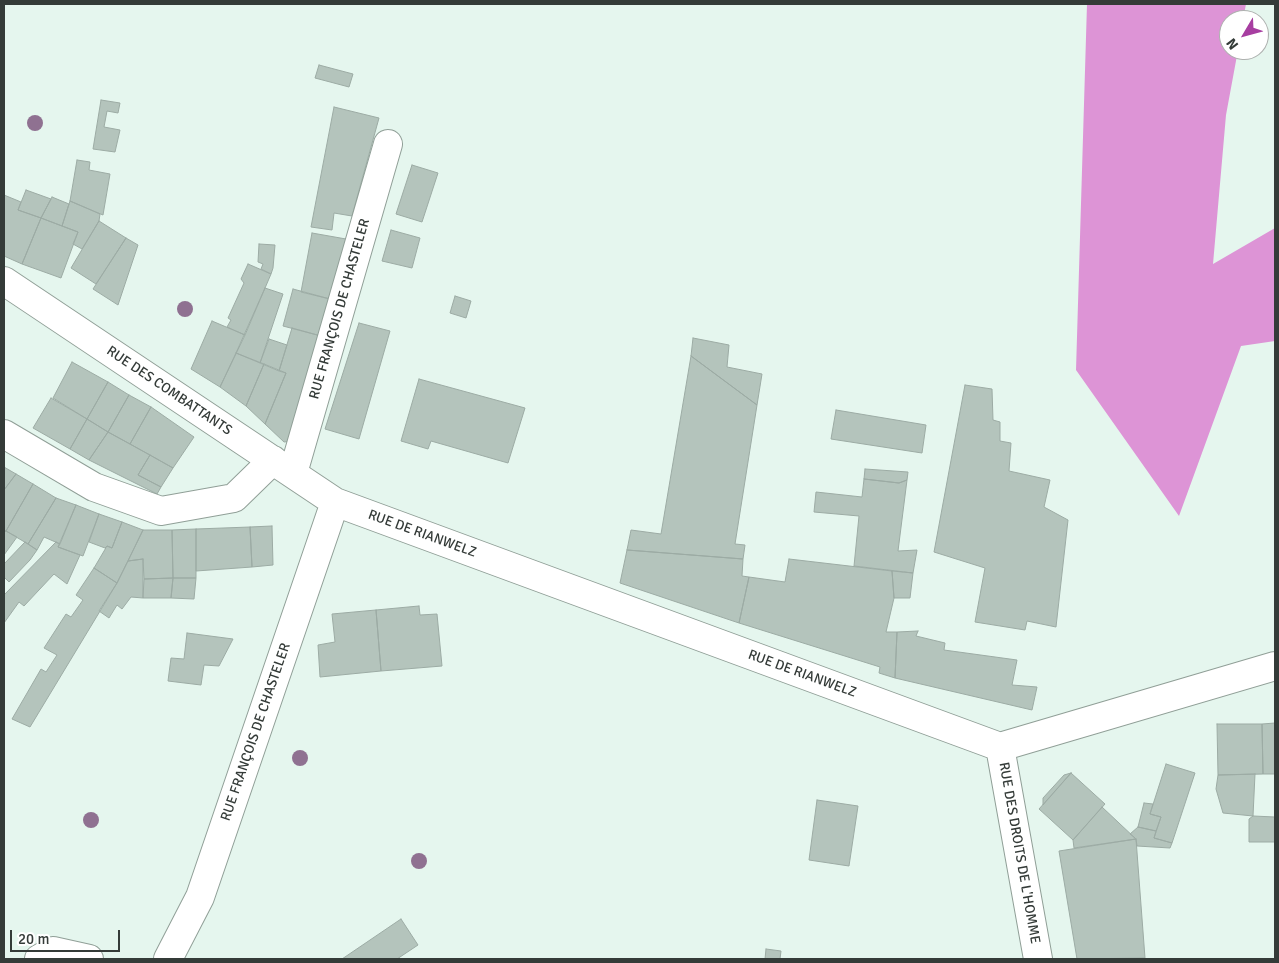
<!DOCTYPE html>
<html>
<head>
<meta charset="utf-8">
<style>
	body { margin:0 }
	#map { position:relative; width:1279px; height:963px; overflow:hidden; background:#e5f6ee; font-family:Signika,sans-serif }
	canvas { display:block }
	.frame { position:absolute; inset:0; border:5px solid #343b38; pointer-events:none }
	.north { position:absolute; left:1219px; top:10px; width:50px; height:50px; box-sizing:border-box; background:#fff; border:1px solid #aeb1af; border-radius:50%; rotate:233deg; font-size:14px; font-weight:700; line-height:20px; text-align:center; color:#343b38 }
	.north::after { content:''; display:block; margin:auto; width:18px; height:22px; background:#a73ea1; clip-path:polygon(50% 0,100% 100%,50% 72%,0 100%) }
	.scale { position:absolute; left:10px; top:930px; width:110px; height:22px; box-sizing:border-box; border:2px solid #343b38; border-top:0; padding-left:6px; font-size:15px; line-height:18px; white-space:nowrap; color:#343b38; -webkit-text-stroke:4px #fff; paint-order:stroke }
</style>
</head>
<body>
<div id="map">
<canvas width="1279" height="963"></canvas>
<div class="frame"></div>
<div class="north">N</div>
<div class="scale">20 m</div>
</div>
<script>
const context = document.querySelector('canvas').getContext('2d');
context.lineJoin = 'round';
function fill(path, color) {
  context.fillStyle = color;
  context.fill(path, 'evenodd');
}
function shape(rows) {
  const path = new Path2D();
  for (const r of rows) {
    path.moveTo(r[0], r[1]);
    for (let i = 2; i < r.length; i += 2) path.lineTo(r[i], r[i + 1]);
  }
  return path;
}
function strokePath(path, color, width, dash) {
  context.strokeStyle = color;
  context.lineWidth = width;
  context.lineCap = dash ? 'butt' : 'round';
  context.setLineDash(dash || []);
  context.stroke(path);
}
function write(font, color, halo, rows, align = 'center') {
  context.font = font + ' Signika,sans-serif';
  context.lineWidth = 4.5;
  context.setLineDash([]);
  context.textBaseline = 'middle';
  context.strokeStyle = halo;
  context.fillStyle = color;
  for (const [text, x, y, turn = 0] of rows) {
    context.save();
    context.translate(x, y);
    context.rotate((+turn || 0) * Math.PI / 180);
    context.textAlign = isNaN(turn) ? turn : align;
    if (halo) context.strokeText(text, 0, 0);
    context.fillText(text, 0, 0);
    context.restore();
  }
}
const forest = shape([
	[1087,4,1246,4,1243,20,1229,20,1229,50,1238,50,1226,115,1213,264,1275,228,1275,341,1241,346,1179,516,1076,370]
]);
const building = shape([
	[319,65,353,74,349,87,315,78,319,65],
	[101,100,120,103,118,113,107,111,104,127,120,130,115,152,93,149,101,100],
	[334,107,379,118,352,216,334,213,332,230,311,227,334,107],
	[77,160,90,162,89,170,110,174,103,215,70,201,77,160],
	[412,165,438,173,422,222,396,214,412,165],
	[26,190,51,199,41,218,18,210,26,190],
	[4,195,21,202,18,210,41,218,22,264,4,256,4,195],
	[52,197,69,204,62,226,41,218,52,197],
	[70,201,100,214,99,221,82,249,73,244,78,232,62,226,70,201],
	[41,218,78,232,61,278,22,264,41,218],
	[99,221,126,238,96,284,71,268,99,221],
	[391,230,420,238,412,268,382,261,391,230],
	[312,233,346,239,330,299,301,292,312,233],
	[126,238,138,245,118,305,93,289,126,238],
	[259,244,275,245,273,268,271,274,261,269,263,264,258,262,259,244],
	[248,264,271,274,245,335,227,327,231,320,228,318,244,283,241,279,248,264],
	[265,288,283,294,260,363,236,353,265,288],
	[293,289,330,299,321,336,283,326,293,289],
	[455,296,471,301,466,318,450,313,455,296],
	[212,321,245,335,220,387,191,369,212,321],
	[359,323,390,331,359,439,325,429,359,323],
	[292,328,321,336,294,441,284,442,265,424,286,373,279,371,292,328],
	[693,338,729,345,727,367,762,374,757,405,691,356,693,338],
	[269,339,287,345,279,371,260,363,269,339],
	[236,353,264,364,246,406,220,387,236,353],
	[691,356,757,405,735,544,745,545,743,559,627,550,631,530,661,534,691,356],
	[72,362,108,382,87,419,53,398,72,362],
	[264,364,286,373,265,424,246,406,264,364],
	[419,379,525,408,508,463,431,441,428,449,401,441,419,379],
	[108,382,129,395,108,432,87,419,108,382],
	[965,385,992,389,993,420,1000,422,1000,441,1011,443,1009,471,1050,480,1044,507,1068,520,1056,627,1027,621,1025,630,975,622,985,568,934,552,965,385],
	[129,395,151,407,130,444,108,432,129,395],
	[51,398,87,419,70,449,33,428,51,398],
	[151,407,194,437,173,468,130,444,151,407],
	[836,410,926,425,922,453,831,439,836,410],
	[87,419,108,432,89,460,70,449,87,419],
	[108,432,150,455,138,475,161,487,157,494,89,460,108,432],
	[150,455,173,468,161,487,138,475,150,455],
	[4,467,16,474,4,490,4,467],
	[865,469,908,472,907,480,899,483,864,479,865,469],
	[16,474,33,484,6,531,4,529,4,490,16,474],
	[864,479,899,483,907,480,898,551,917,550,913,573,854,566,859,516,814,512,816,492,862,497,864,479],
	[33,484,56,498,28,544,6,531,33,484],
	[56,498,76,505,60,544,44,537,37,550,28,544,56,498],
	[76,505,99,514,83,556,58,547,76,505],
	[99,514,122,522,112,548,107,546,105,548,89,542,99,514],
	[122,522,143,530,117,583,94,568,107,546,112,548,122,522],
	[272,526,273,565,252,567,250,527,272,526],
	[250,527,252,567,196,571,196,529,250,527],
	[196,529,196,578,173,578,172,530,196,529],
	[143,530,172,530,173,578,144,579,143,559,128,561,143,530],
	[6,531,17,537,4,555,4,533,6,531],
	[25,542,37,550,30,560,9,582,4,577,4,564,25,542],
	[56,542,60,544,58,547,80,555,67,584,54,574,24,606,19,602,4,623,4,595,56,542],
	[627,550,743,559,742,576,749,577,739,623,620,583,627,550],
	[143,559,143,598,131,597,122,609,117,605,109,618,99,611,117,583,128,561,143,559],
	[789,559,892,571,894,598,886,632,897,632,895,678,879,673,880,667,739,623,749,577,785,582,789,559],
	[94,568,117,583,30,727,12,719,41,669,46,672,57,655,44,648,66,614,71,617,83,600,76,595,94,568],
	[892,571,913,573,910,598,894,598,892,571],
	[173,578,171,598,143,598,144,579,173,578],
	[173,578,196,578,194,599,171,598,173,578],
	[419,606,420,615,437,614,442,666,381,671,376,610,419,606],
	[376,610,381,671,320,677,318,645,335,642,332,614,376,610],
	[918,631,916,636,945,643,944,650,1017,660,1012,685,1037,687,1032,710,895,678,897,632,918,631],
	[187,633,233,639,219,666,204,665,201,685,168,681,171,658,184,659,187,633],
	[1275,723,1275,774,1263,774,1262,724,1275,723],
	[1217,724,1262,724,1263,774,1218,775,1217,724],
	[1166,764,1195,773,1172,843,1154,838,1161,817,1150,814,1166,764],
	[1071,773,1043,805,1043,798,1064,775,1071,773],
	[1071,773,1105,804,1073,840,1039,809,1071,773],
	[1255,774,1253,816,1223,813,1216,789,1218,775,1255,774],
	[817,800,858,806,849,866,809,860,817,800],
	[1144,803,1153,804,1150,814,1161,817,1156,831,1138,827,1144,803],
	[1102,807,1136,839,1074,848,1073,840,1102,807],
	[1253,816,1275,817,1275,842,1249,842,1249,819,1253,816],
	[1138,827,1156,831,1154,838,1172,843,1170,848,1137,846,1136,839,1130,834,1138,827],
	[1136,839,1145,958,1077,959,1059,851,1136,839],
	[401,919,418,945,397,959,342,959,401,919],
	[766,949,781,951,780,959,765,959,766,949]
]);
const street = shape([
	[4,281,335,502,1000,747,1275,666],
	[4,434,94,487,161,511,234,498,273,460],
	[293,473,388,144],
	[1000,747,1038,959],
	[39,959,53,951,89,959],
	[168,959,200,897,335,502]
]);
const trees = [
	[35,123],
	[185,309],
	[300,758],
	[91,820],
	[419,861]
];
const streetNames = [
	["RUE FRANÇOIS DE CHASTELER",340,309,-74],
	["RUE DES COMBATTANTS",169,391,34],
	["RUE DE RIANWELZ",422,534,20],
	["RUE DE RIANWELZ",802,674,20],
	["RUE FRANÇOIS DE CHASTELER",256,732,-71],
	["RUE DES DROITS DE L'HOMME",1019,853,80]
];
fill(forest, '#dd94d6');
fill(building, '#b4c4bc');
strokePath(building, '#9caba4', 1);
strokePath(street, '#909f97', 30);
strokePath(street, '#fff', 28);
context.fillStyle = '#8f7191';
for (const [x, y] of trees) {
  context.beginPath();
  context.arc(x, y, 8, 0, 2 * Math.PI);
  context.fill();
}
write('14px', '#343b38', '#fff', streetNames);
</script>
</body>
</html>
